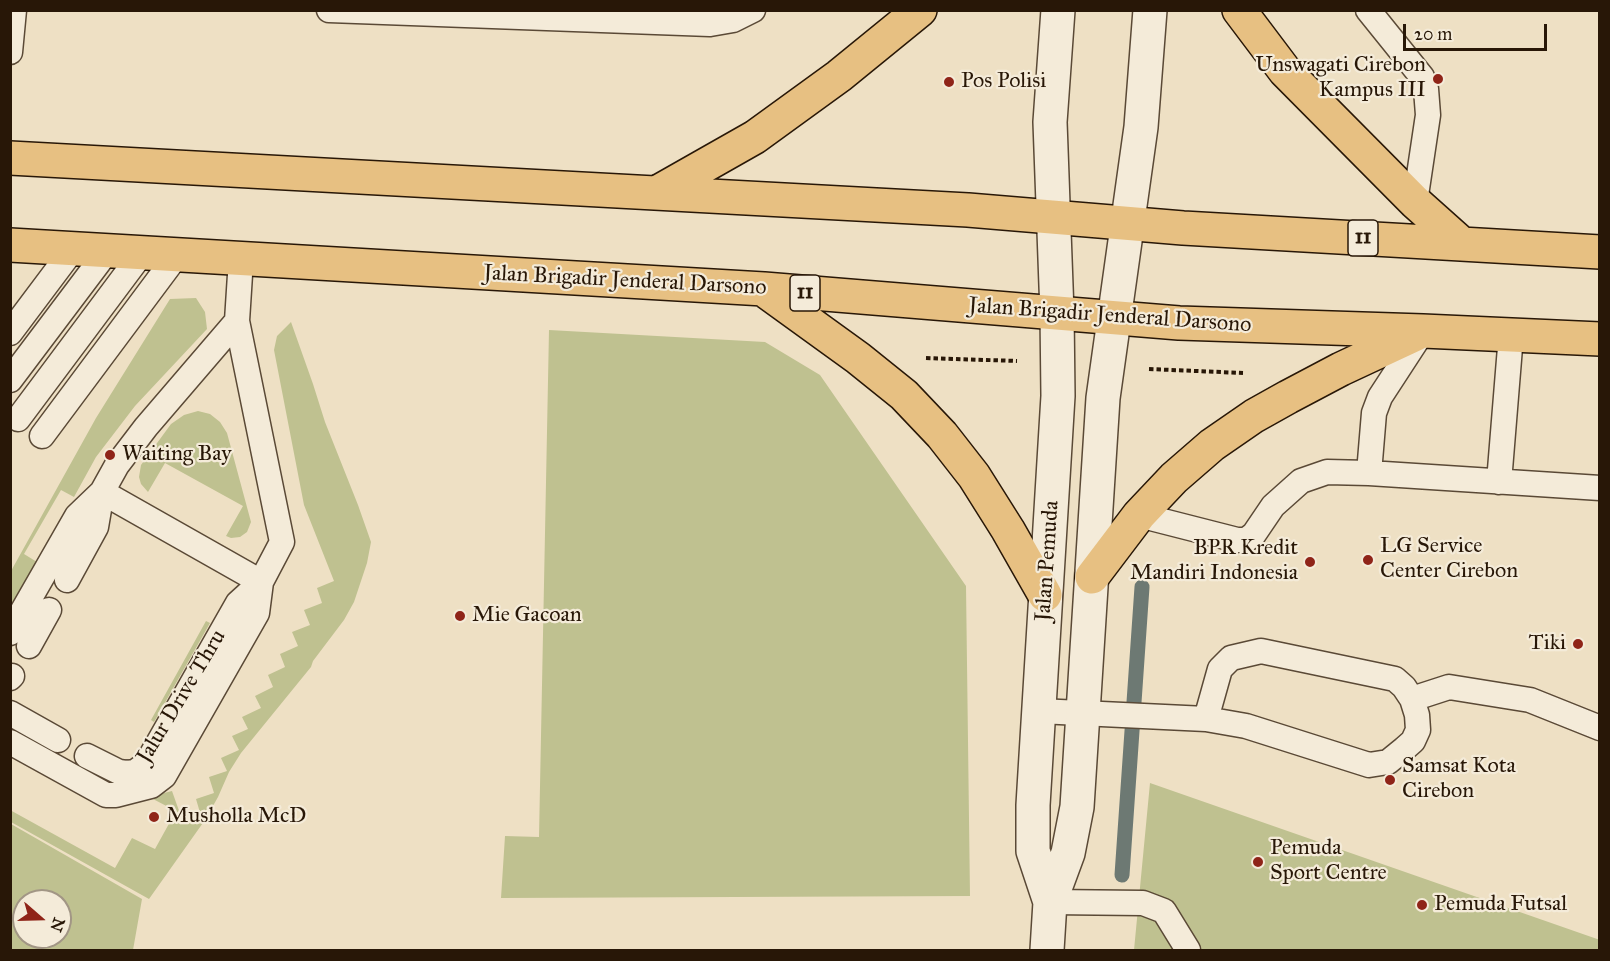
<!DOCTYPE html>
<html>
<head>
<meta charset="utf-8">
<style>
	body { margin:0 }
	#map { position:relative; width:1610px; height:961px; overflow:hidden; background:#eee0c4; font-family:"IM FELL Great Primer",serif }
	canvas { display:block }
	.frame { position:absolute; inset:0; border:12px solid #281707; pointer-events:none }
	.north { position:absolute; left:12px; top:889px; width:60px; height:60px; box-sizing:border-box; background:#f4ebd9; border:2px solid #a29685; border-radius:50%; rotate:110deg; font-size:16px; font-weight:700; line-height:24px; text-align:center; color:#281707 }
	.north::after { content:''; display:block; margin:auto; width:21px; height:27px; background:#8f2418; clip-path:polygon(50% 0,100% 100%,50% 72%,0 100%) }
	.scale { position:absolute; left:1403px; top:24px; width:144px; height:27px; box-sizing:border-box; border:3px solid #281707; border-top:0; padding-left:8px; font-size:18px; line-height:21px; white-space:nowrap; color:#281707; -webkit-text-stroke:4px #f4ebd9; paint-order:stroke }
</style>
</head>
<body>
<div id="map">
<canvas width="1610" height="961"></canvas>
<div class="frame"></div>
<div class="north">N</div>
<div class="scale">20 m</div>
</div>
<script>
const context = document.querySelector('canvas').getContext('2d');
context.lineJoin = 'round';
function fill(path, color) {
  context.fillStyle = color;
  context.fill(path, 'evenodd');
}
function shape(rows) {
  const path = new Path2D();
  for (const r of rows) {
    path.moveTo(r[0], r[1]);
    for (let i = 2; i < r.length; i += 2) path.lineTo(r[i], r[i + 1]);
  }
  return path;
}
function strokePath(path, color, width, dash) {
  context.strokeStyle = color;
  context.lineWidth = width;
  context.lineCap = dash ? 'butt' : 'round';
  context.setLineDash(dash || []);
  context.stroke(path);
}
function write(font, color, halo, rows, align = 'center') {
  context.font = font + ' "IM FELL Great Primer",serif';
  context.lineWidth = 4.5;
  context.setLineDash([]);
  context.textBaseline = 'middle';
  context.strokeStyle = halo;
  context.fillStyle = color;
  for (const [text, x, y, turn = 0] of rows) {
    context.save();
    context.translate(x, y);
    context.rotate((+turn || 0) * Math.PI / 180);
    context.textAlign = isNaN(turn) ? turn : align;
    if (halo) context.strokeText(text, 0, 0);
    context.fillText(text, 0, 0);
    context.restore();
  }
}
const green = shape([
	[196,298,205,312,207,329,135,406,96,457,74,497,61,490,24,554,37,562,11,609,11,571,96,418,170,299],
	[291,322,313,384,325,422,358,505,371,542,367,563,354,602,344,620,313,661,311,667,241,753,229,772,218,797,205,820,149,899,11,822,10,810,115,868,132,838,155,849,176,811,153,799,156,795,172,791,183,822,201,816,196,799,214,793,209,777,227,771,221,758,239,750,232,736,248,729,242,717,261,708,255,696,273,687,268,675,285,667,280,654,298,646,292,632,310,625,304,610,322,603,317,588,334,581,304,505,274,350,277,336],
	[549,330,765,342,820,375,966,586,970,896,501,898,505,836,539,837],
	[198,411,210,414,220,422,227,433,251,522,247,532,240,537,231,538,226,536,243,506,165,463,148,492,141,484,139,477,141,465,171,424,184,415],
	[206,621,210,623,154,722,151,720],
	[1150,783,1600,940,1599,950,1134,950],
	[11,824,142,899,133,950,11,950],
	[24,901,60,901,60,937,24,937]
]);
const stream = shape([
	[1122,875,1142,587]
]);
const path = shape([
	[926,358,1017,361],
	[1149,369,1243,373]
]);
const service = shape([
	[329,10,710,24,733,20,753,10],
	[1368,10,1422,77,1426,89,1428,115,1415,202],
	[10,52,14,10],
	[237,321,241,259],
	[10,333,73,249],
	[10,380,108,250],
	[18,419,142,253],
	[42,436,177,255],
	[1369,473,1374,413,1380,397,1423,331],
	[1499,482,1511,335],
	[1139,515,1237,540,1246,540,1254,534,1273,506,1301,481,1327,472,1369,473,1600,488],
	[67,580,96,527,102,492,261,582,238,603,147,763,135,772,127,773,119,772,87,756],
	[10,633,77,516,102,492,117,465,146,427,237,321,282,542,261,582,257,613,164,776,151,786,116,795,106,795,10,742],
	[29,646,49,610],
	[10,678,12,676],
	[1412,699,1449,687,1530,700,1600,728],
	[1039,711,1206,719,1246,726,1369,765,1388,762,1404,749,1413,741,1418,730,1417,715,1412,699,1404,687,1395,679,1261,651,1231,658,1220,669,1206,719],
	[10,713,58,740],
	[1050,902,1143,903,1164,911,1188,950]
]);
const tertiary = shape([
	[1050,902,1033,851,1033,805,1058,396,1057,313,1050,122,1058,10],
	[1047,950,1050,902,1068,853,1077,807,1103,398,1141,127,1150,10]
]);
const trunk = shape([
	[1239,10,1285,71,1415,202,1462,244],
	[10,158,968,210,1183,228,1600,252],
	[658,192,755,137,839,76,920,10],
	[10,245,764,289,1179,323,1423,331,1600,339],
	[764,290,858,358,904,395,942,435,974,476,1008,530,1045,595],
	[1092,577,1139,515,1174,478,1212,445,1254,416,1288,397,1341,369,1416,334]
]);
const markers = [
	[1438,79,6,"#8f2418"],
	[949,82,6,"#8f2418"],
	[110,455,6,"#8f2418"],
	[1368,560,6,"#8f2418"],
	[1310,562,6,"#8f2418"],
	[460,616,6,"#8f2418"],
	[1578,644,6,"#8f2418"],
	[1390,780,6,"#8f2418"],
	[154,817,6,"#8f2418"],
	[1258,862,6,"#8f2418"],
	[1422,905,6,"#8f2418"]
];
const shields = [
	[1363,238,30],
	[805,293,30]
];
const shieldNames = [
	["11",1363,238],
	["11",805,293]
];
const poiNames = [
	["Unswagati Cirebon",1426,66,"right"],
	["Kampus III",1426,91,"right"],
	["Pos Polisi",961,82],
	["Waiting Bay",122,455],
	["LG Service",1380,547],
	["Center Cirebon",1380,572],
	["BPR Kredit",1298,549,"right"],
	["Mandiri Indonesia",1298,574,"right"],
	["Mie Gacoan",472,616],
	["Tiki",1566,644,"right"],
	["Samsat Kota",1402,767],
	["Cirebon",1402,792],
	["Musholla McD",166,817],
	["Pemuda",1270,849],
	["Sport Centre",1270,874],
	["Pemuda Futsal",1434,905]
];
const streetNames = [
	["Jalan Brigadir Jenderal Darsono",625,281,3],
	["Jalan Brigadir Jenderal Darsono",1110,316,4],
	["Jalan Pemuda",1048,561,-86],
	["Jalur Drive Thru",182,697,-59]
];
fill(green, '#bfc190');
strokePath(stream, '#6d7973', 15);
strokePath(service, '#5a4936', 27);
strokePath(tertiary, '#5a4936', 36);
strokePath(trunk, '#281707', 36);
strokePath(path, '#281707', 4, [4.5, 3]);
strokePath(service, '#f4ebd9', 24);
strokePath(tertiary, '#f4ebd9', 33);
strokePath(trunk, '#e7c082', 33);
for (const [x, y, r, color] of markers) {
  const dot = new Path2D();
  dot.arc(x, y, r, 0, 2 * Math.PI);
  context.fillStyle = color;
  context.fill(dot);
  strokePath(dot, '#f4ebd9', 2);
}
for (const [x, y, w] of shields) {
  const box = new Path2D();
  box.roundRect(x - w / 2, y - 18, w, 36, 4.5);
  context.fillStyle = '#f4ebd9';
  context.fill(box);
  strokePath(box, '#281707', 1.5);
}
write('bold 21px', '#281707', null, shieldNames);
write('22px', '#281707', '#f4ebd9', poiNames, 'left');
write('22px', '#281707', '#f4ebd9', streetNames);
</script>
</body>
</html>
